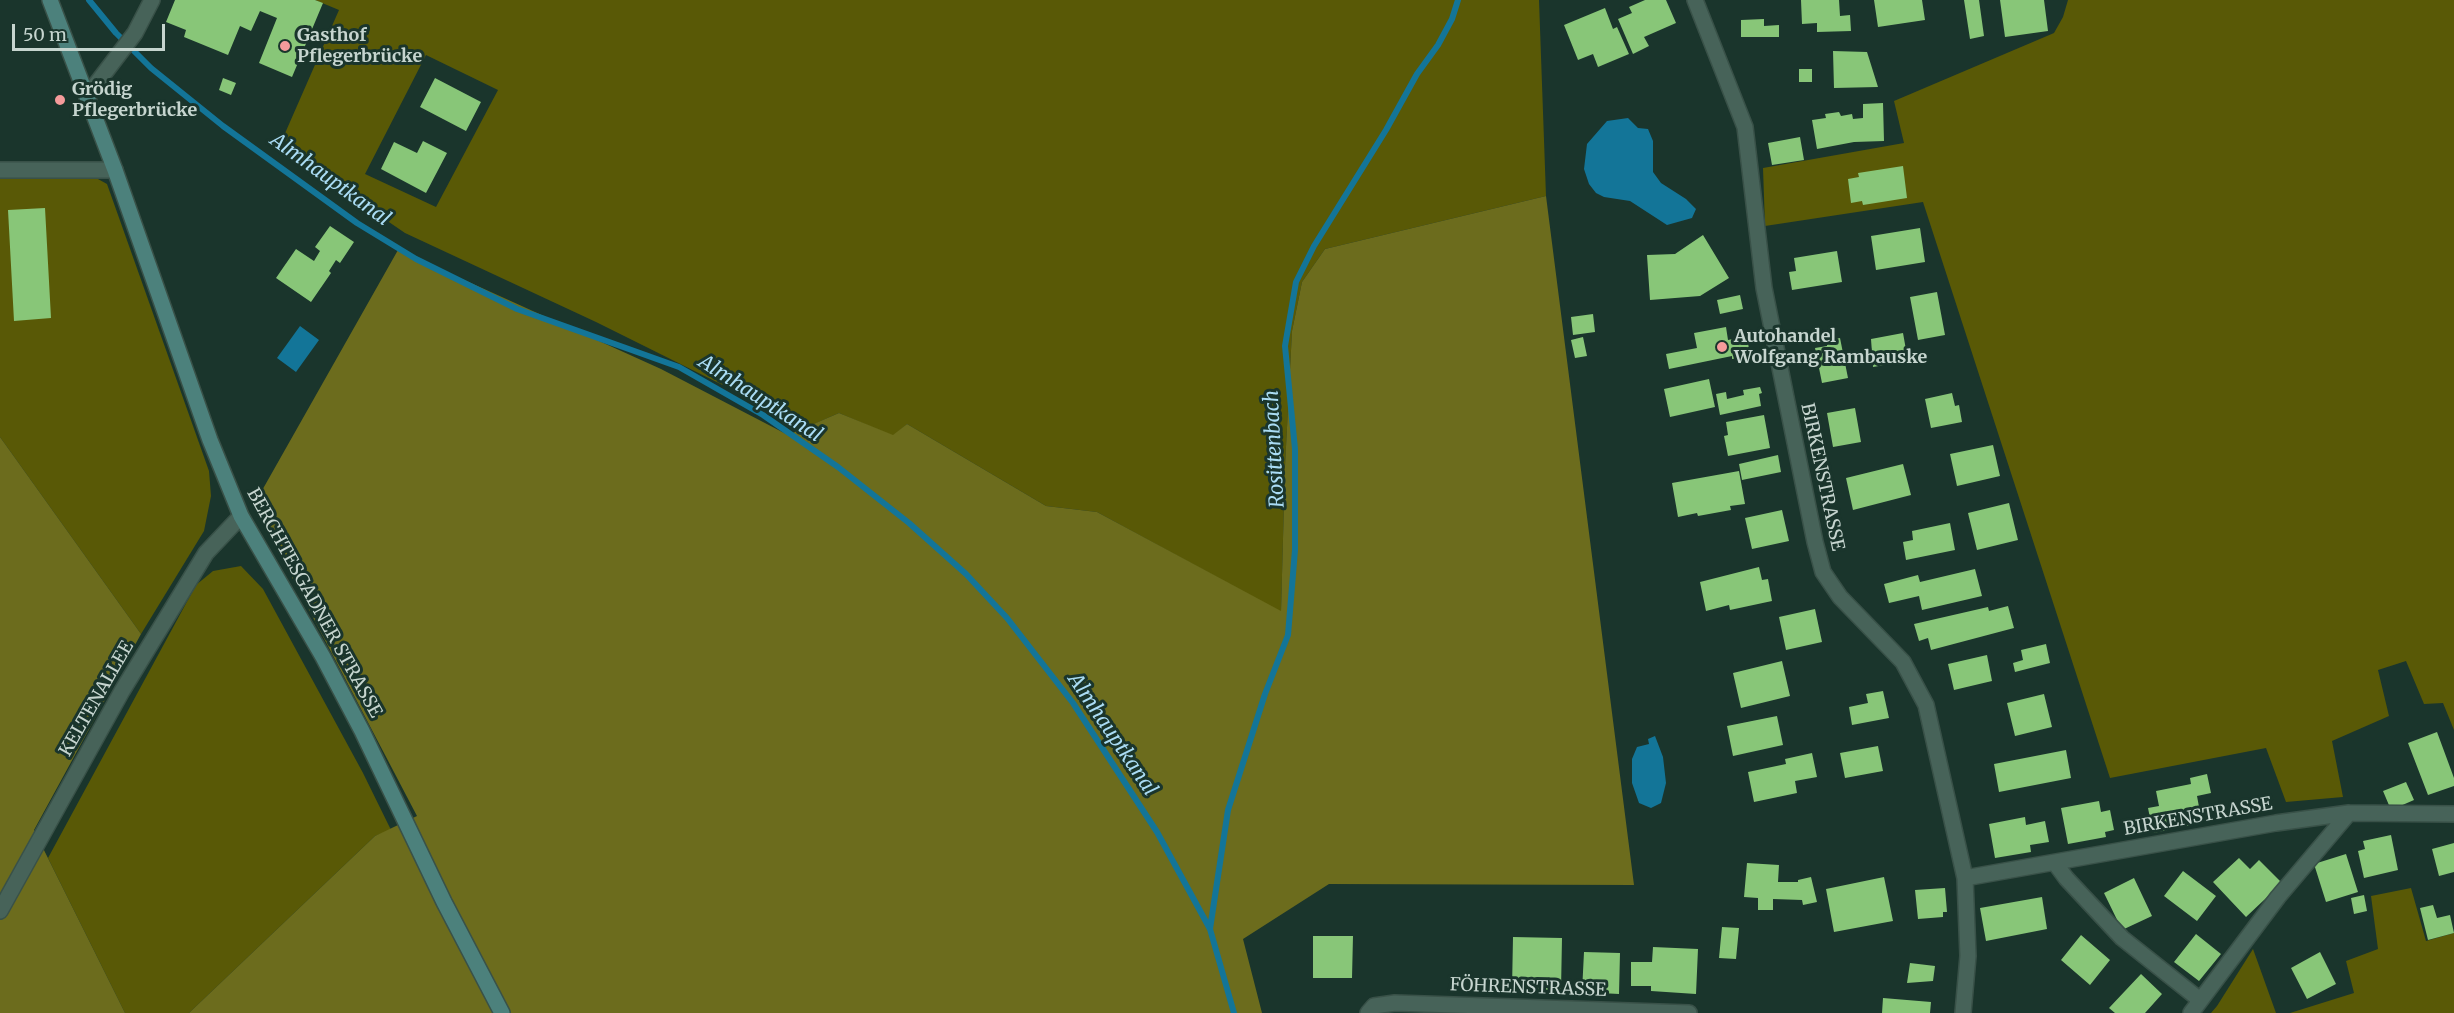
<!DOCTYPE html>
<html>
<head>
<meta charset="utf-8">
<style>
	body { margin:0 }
	#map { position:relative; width:2454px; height:1013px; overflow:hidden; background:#1a352c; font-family:Merriweather,serif }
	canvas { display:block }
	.scale { position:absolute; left:12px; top:24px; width:153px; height:27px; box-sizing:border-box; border:3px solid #c6d5cf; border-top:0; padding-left:8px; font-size:18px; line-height:21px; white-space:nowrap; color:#c6d5cf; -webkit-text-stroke:4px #1a352c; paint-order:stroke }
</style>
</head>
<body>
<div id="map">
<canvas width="2454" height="1013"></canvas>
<div class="scale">50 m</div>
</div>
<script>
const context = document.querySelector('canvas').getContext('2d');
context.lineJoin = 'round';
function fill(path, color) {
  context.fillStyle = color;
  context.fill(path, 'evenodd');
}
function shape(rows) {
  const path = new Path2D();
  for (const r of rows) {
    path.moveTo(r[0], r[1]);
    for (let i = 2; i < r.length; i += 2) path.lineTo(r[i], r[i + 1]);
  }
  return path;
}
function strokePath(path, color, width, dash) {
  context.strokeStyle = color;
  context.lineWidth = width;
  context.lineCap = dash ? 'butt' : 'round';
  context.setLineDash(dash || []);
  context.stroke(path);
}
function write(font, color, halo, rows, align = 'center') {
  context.font = font + ' Merriweather,serif';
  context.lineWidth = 6;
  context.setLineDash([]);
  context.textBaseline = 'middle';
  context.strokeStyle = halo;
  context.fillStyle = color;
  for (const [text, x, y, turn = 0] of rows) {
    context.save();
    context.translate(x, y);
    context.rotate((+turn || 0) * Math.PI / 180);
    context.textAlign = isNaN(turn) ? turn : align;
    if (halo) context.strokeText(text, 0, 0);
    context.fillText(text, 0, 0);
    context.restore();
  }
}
const green = shape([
	[315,0,1539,0,1546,196,1325,249,1302,282,1292,331,1285,466,1281,612,1097,512,1046,506,907,424,893,436,839,413,807,427,596,322,405,233,279,147,339,10],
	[426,55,498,90,436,207,365,174],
	[2068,0,2454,0,2454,730,2443,703,2424,704,2406,661,2378,670,2389,716,2332,741,2343,797,2286,802,2266,748,2110,778,1923,202,1765,226,1763,168,1904,143,1894,101,2054,33,2063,17],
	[87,173,107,184,209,471,211,496,204,531,141,634,0,437,0,177],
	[241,566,263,589,363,773,391,830,375,836,189,1013,125,1013,48,858,196,585,213,571],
	[2411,888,2426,941,2454,933,2454,1013,2290,1013,2354,993,2346,961,2378,949,2371,896],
	[2253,949,2276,1013,2211,1013,2217,1006]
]);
const forest = shape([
	[1546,196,1634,885,1329,884,1243,939,1262,1013,189,1013,375,836,417,816,262,520,260,494,398,250,661,369,788,435,839,413,893,435,907,424,1046,506,1097,512,1281,611,1285,466,1292,331,1302,282,1325,249],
	[0,437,141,634,34,830,125,1013,0,1013]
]);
const water = shape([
	[1628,118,1638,128,1648,129,1653,141,1653,172,1661,183,1686,199,1696,209,1692,218,1667,225,1630,201,1604,197,1596,193,1589,184,1584,169,1587,144,1607,121],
	[300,326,319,340,296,372,277,358],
	[1655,736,1663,757,1666,783,1661,803,1651,808,1639,803,1632,783,1632,759,1637,747,1649,744,1648,739]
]);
const stream = shape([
	[89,0,116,33,151,68,223,126,357,223,416,259,517,309,679,367,763,415,838,467,909,523,966,574,1007,618,1073,703,1157,832,1210,929,1234,1013],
	[1210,929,1228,810,1265,694,1288,635,1295,550,1295,449,1285,346,1296,282,1314,246,1386,130,1417,74,1438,45,1452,19,1458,0]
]);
const building = shape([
	[175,0,315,0,323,3,292,77,259,63,277,18,260,11,251,31,240,26,228,55,184,37,186,30,166,22],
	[1645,0,1666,0,1676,23,1644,37,1649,46,1633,54,1618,19,1632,13,1629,7],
	[1801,0,1839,0,1840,16,1850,15,1851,31,1817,32,1817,23,1802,24],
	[1874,0,1922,0,1925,20,1878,27],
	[1964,0,1979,0,1984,36,1970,39],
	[2000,0,2044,0,2048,31,2005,37],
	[1605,8,1613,29,1617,27,1629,54,1598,67,1593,54,1578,60,1564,25],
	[1764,19,1764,26,1779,25,1779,37,1741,37,1741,20],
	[1833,51,1867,52,1878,87,1834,88],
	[1799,69,1812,69,1812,82,1799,82],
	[223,78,236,83,231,95,219,90],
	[435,78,481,102,466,131,420,107],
	[1883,103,1884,141,1854,142,1817,149,1812,120,1826,118,1825,114,1839,112,1841,116,1852,114,1853,119,1863,118,1863,104],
	[1800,137,1804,160,1772,165,1768,143],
	[423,141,447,153,426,193,381,169,394,142,417,153],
	[1903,166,1907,198,1863,205,1862,201,1851,203,1848,179,1859,177,1858,173],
	[45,208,51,318,14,321,8,210],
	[330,226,354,242,340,263,336,260,329,271,331,273,311,302,276,278,296,249,314,261,320,251,315,247],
	[1920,228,1925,262,1876,270,1871,236],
	[1703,235,1729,278,1700,296,1650,300,1647,255,1675,254],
	[1837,251,1842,282,1792,290,1789,272,1796,271,1794,258],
	[1937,292,1945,335,1918,340,1910,297],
	[1740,295,1743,309,1720,314,1717,300],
	[1593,314,1595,332,1573,335,1571,317],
	[1726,327,1728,340,1747,336,1750,356,1732,359,1732,356,1669,369,1666,354,1697,348,1694,333],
	[1903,333,1908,361,1873,367,1871,339],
	[1583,337,1587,356,1575,358,1571,340],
	[1840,338,1848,378,1822,383,1815,348,1827,346,1827,341],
	[1709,379,1715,407,1670,417,1664,389],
	[1760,387,1762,393,1759,394,1761,406,1720,415,1716,394,1726,392,1727,399,1744,395,1743,390],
	[1952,393,1955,406,1959,405,1962,422,1931,428,1925,399],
	[1855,408,1861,442,1833,447,1827,413],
	[1764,415,1770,448,1728,456,1724,436,1728,435,1726,422],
	[1993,445,2000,476,1957,486,1950,454],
	[1778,455,1781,472,1742,480,1739,464],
	[1903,464,1911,495,1853,510,1846,478],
	[1739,471,1745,504,1730,506,1731,510,1698,516,1697,513,1678,517,1672,483],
	[2009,503,2018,540,1977,550,1968,513],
	[1782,510,1789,541,1752,549,1745,518],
	[1950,523,1955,550,1906,560,1903,542,1913,540,1912,531],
	[1759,567,1762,580,1768,579,1772,601,1730,610,1729,605,1706,611,1700,582],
	[1975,569,1982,596,1922,610,1919,596,1889,603,1884,584,1918,575,1920,582],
	[2008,606,2014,628,1931,650,1928,638,1919,641,1914,624,1988,607,1989,611],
	[1815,609,1822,642,1786,650,1779,617],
	[2046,644,2050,663,2015,672,2013,663,2023,660,2021,650],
	[1987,655,1992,681,1954,690,1948,664],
	[1782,661,1790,696,1741,708,1733,673],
	[1883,691,1889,718,1852,725,1849,707,1868,703,1866,694],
	[2044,694,2052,727,2015,736,2007,703],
	[1777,716,1783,745,1733,756,1727,726],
	[2437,732,2454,778,2454,786,2428,795,2408,743],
	[1878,746,1883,771,1845,778,1840,753],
	[2066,750,2071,778,1999,792,1994,764],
	[1812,753,1817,777,1795,781,1797,793,1754,802,1748,772,1786,764,1785,759],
	[2207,774,2211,793,2197,796,2202,823,2153,833,2148,808,2159,806,2156,791,2191,784,2190,778],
	[2406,782,2414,800,2391,810,2383,791],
	[2099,801,2101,812,2110,810,2114,830,2105,832,2106,837,2068,844,2061,808],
	[2025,817,2026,825,2045,821,2049,842,2030,845,2031,852,1995,858,1989,824],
	[2391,835,2398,870,2364,878,2358,851,2365,849,2363,841],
	[2454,843,2454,872,2439,876,2432,849],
	[2346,854,2358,892,2326,902,2314,864],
	[2239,858,2250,869,2259,860,2282,883,2246,917,2213,882],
	[1747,863,1779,865,1778,882,1798,882,1798,880,1811,877,1817,902,1803,905,1802,900,1773,899,1773,910,1758,910,1758,898,1744,897],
	[2183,871,2216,896,2197,921,2164,896],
	[1884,877,1893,921,1834,932,1826,889],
	[2134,878,2152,916,2122,930,2104,893],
	[1945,888,1947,912,1943,912,1943,917,1918,919,1915,890],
	[2364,895,2367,911,2354,914,2351,898],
	[2042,897,2047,929,1986,941,1980,908],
	[2433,905,2437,918,2450,915,2454,933,2428,940,2420,908],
	[1722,927,1739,928,1736,959,1719,958],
	[2196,934,2221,954,2199,981,2174,962],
	[2081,935,2110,960,2090,985,2061,960],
	[1313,936,1353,936,1352,978,1313,978],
	[1513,937,1562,938,1561,990,1512,989],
	[1653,947,1698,949,1696,994,1651,991,1651,986,1631,986,1631,962,1652,962],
	[1584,952,1620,953,1619,994,1582,992],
	[2320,952,2336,984,2307,999,2291,968],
	[1910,963,1935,966,1933,981,1907,983],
	[2141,974,2162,994,2145,1013,2115,1013,2109,1008],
	[1883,998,1931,1002,1930,1013,1882,1013]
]);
const minor = shape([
	[1695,0,1745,127,1764,288,1815,542,1823,572,1840,597,1903,662,1926,705,1965,878,1968,956,1963,1013],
	[0,170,115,170],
	[2055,863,2066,878,2122,938,2200,1000],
	[1965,878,2276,823,2349,813,2454,814],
	[0,911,122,691,206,553,241,516],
	[1368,1013,1374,1006,1395,1003,1689,1013],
	[2191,1013,2278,897,2349,813]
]);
const tertiary = shape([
	[87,96,135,33,152,0]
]);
const secondary = shape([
	[50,0,115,170,210,440,241,516,323,657,362,731,444,902,502,1013]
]);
const markers = [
	[285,46,6,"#f59b9b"],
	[60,100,6,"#f59b9b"],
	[1722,347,6,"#f59b9b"]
];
const poiNames = [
	["Gasthof",297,36],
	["Pflegerbrücke",297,57],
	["Grödig",72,90],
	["Pflegerbrücke",72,111],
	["Autohandel",1734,337],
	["Wolfgang Rambauske",1734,358]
];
const streetNames = [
	["BIRKENSTRASSE",1822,477,78],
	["BERCHTESGADNER STRASSE",314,603,61],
	["KELTENALLEE",97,699,-60],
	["BIRKENSTRASSE",2198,817,-10],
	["FÖHRENSTRASSE",1528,988,2]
];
const waterNames = [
	["Almhauptkanal",330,180,36],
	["Almhauptkanal",760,399,33],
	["Rosittenbach",1275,449,-93],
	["Almhauptkanal",1112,735,56]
];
fill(green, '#595906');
fill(forest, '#6c6c1d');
fill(water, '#137598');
strokePath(stream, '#137598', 6);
fill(building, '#88c678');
strokePath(minor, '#395148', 18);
strokePath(tertiary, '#395148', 18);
strokePath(secondary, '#395148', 18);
strokePath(minor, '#476359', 15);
strokePath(tertiary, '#476359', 15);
strokePath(secondary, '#4c817c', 15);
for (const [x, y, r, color] of markers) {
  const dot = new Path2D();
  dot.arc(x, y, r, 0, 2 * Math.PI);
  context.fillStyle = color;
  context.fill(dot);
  strokePath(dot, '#1a352c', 2);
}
write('bold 18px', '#c6d5cf', '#1a352c', poiNames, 'left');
write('18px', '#c6d5cf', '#1a352c', streetNames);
write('italic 20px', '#aadcf4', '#1a352c', waterNames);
</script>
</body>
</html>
